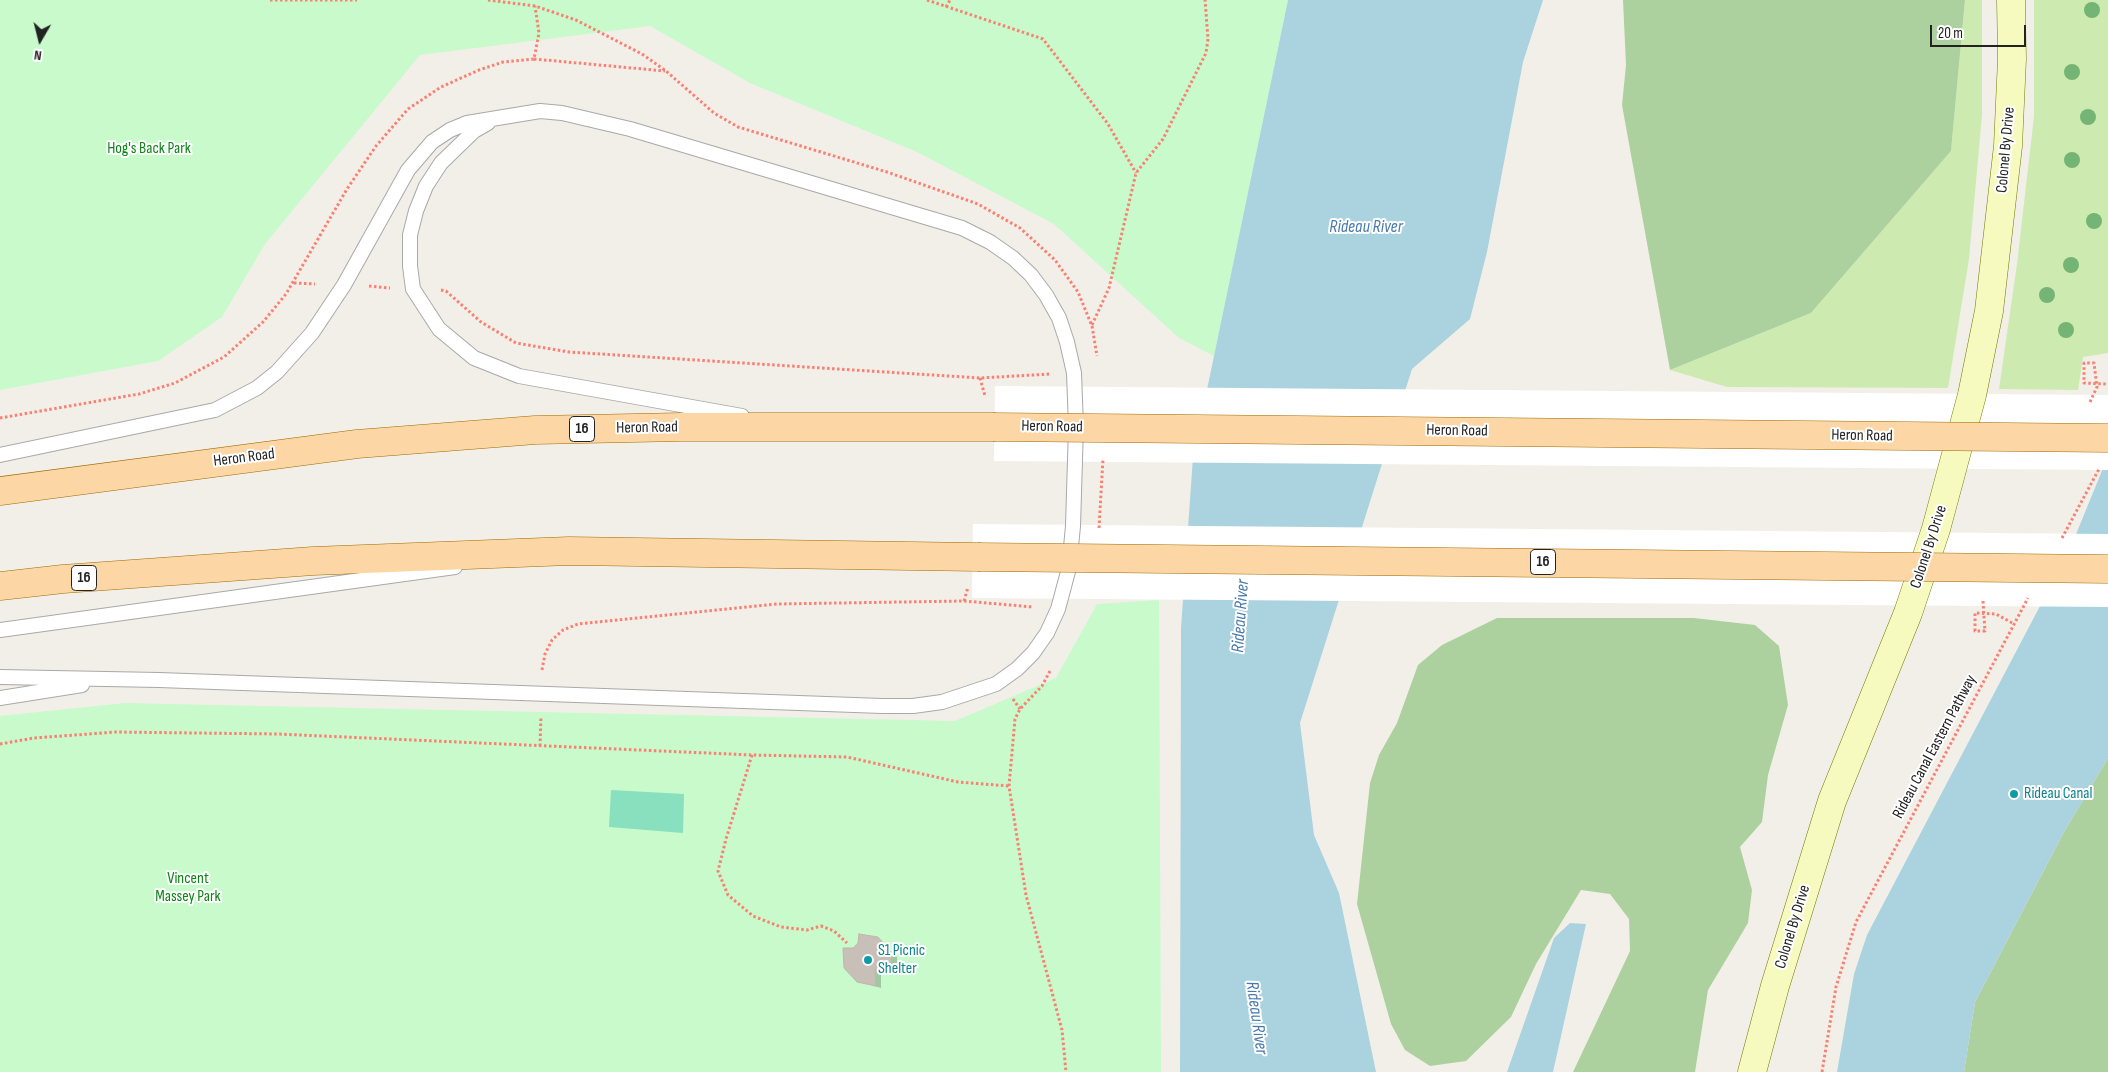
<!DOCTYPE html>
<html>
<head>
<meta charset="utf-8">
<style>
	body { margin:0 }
	#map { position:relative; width:2108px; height:1072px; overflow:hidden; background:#f2efe9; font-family:"Sofia Sans Condensed",sans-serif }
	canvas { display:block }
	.north { position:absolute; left:15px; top:15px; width:50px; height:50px; -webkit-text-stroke:4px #fff; paint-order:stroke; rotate:188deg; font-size:14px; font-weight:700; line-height:20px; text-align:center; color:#222 }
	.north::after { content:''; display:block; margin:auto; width:18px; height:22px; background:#222; clip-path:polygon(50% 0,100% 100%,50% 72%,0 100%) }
	.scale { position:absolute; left:1930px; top:25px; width:96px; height:22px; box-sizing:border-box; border:2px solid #222; border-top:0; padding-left:6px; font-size:15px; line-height:18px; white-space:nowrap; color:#222; -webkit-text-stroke:4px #fff; paint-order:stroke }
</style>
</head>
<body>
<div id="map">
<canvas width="2108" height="1072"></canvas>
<div class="north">N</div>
<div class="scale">20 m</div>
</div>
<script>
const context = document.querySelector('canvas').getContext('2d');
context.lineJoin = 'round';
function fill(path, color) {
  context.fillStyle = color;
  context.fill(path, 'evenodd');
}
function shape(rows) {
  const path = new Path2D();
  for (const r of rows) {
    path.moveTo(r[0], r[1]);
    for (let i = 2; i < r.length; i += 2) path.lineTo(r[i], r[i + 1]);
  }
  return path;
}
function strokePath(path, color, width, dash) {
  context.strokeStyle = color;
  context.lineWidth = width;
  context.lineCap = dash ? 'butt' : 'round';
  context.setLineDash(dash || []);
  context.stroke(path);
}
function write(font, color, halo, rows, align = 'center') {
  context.font = font + ' "Sofia Sans Condensed",sans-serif';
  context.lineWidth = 4;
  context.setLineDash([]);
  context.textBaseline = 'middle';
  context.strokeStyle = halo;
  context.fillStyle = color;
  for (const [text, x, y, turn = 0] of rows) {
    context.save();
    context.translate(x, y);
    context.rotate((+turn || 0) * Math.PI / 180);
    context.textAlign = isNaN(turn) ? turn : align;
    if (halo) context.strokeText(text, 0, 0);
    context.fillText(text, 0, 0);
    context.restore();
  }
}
const grass = shape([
	[1965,0,1982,0,1982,115,1969,259,1948,388,1727,387,1670,370,1811,313,1951,151],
	[2034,0,2108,0,2108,353,2083,357,2078,390,1999,389,2017,264,2034,116]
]);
const forest = shape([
	[1623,0,1965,0,1951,151,1811,313,1670,370,1622,105,1626,65],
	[1497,618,1694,618,1755,625,1779,646,1788,705,1768,775,1762,822,1740,847,1752,890,1748,923,1708,990,1695,1072,1573,1072,1630,951,1629,919,1610,894,1581,890,1536,964,1511,1017,1466,1061,1430,1066,1405,1050,1391,1024,1357,904,1370,783,1379,755,1397,723,1418,665,1442,645],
	[2108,758,2108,1072,1964,1072,1975,1002,2065,830]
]);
const park = shape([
	[0,0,1288,0,1214,356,1179,338,1054,224,917,152,750,83,650,26,420,55,265,244,222,317,158,361,0,390],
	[1159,600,1161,1072,0,1072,0,716,125,703,955,721,1056,678,1097,604]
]);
const pitch = shape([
	[611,790,684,794,683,833,609,827]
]);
const water = shape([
	[1288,0,1543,0,1523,62,1487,252,1470,319,1412,369,1300,723,1314,835,1339,893,1376,1072,1180,1072,1181,628,1193,457],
	[2108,456,2108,758,2065,830,1975,1002,1964,1072,1837,1072,1854,974,1867,935,2070,549],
	[1570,923,1586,924,1553,1072,1507,1072,1554,938]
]);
const pier = shape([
	[995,386,2108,395,2108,470,994,461],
	[973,524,2108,534,2108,607,972,598]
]);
const shadow = shape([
	[878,939,897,957,898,974,881,971,881,988,857,981,845,967,843,958,844,949,853,950]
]);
const building = shape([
	[859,934,878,937,891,952,892,972,875,969,876,986,857,982,844,968,843,948,853,948,858,943,859,934]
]);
const path = shape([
	[270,0,357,0],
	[488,0,535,6,576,20,642,54,666,71,714,113,738,127,887,172,978,204,1020,228,1055,260,1078,292,1092,326,1097,356],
	[927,0,1043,39,1108,124,1136,173],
	[946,7,950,0],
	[534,59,665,71],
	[294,283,315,284],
	[369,286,390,288],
	[441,290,446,291,481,322,516,343,569,352,980,378,1051,374],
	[1092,325,1109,288,1136,173,1163,139,1206,53,1208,39,1205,0],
	[980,378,985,396],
	[2090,402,2097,387,2094,363,2084,363,2084,383,2106,384,2108,384],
	[0,418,139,394,175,383,224,357,263,322,286,294,347,189,376,146,408,109,441,87,479,70,503,62,534,59,539,33,535,6],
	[1099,528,1103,459],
	[2062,538,2099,469],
	[964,601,968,587],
	[1983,601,1985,631,1975,631,1975,613,1996,614,2014,624],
	[542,670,545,654,552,640,563,630,578,624,777,604,964,601,1033,607],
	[1050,671,1042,686,1020,709,1015,719,1009,786,1026,895,1062,1030,1066,1072],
	[1013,699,1020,709],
	[0,744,34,738,116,732,277,734,752,755,847,757,958,782,1009,786],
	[540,746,541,716],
	[752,755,726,839,718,871,728,895,753,916,781,927,807,930,821,926,834,931,847,943],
	[1822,1072,1836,987,1856,922,2028,598]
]);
const lane = shape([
	[488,123,474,131,441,163,426,186,416,211,410,235,410,266,413,289,439,329,474,358,519,376,742,416],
	[0,455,215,410,257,388,277,372,312,333,344,285,408,170,432,142,450,130,467,123,540,111,562,113,630,129,962,228,990,242,1013,258,1031,275,1046,295,1059,318,1067,342,1074,373,1076,427,1073,526,1069,568,1058,609,1047,633,1033,653,1017,669,996,684,942,702,913,706,882,706,159,680,0,677],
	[0,630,455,567],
	[0,698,82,685]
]);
const secondary = shape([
	[1752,1072,1775,986,1832,801,1908,613,1936,529,1972,395,1989,311,2008,146,2012,59,2011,0]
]);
const primary = shape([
	[0,491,357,444,535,430,682,427,993,427],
	[0,586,63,579,313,561,569,551,978,557]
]);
const primaryBridge = shape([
	[993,427,2108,438],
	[978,557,2108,569]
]);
const trees = [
	[2092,10],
	[2072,72],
	[2088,117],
	[2072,160],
	[2094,221],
	[2071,265],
	[2047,295],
	[2066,330]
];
const markers = [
	[2014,794,5,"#0f9aa8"],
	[868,960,5,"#0f9aa8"]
];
const shields = [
	[582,429,25],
	[1543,562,25],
	[84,578,25]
];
const shieldNames = [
	["16",582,429],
	["16",1543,562],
	["16",84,578]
];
const parkNames = [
	["Hog's Back Park",149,149],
	["Vincent",188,879],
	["Massey Park",188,897]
];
const streetNames = [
	["Colonel By Drive",2006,150,-85],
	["Heron Road",1052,427,1],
	["Heron Road",647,428,-1],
	["Heron Road",1457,431,1],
	["Heron Road",1862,436,1],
	["Heron Road",244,458,-7],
	["Colonel By Drive",1929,547,-72],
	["Rideau Canal Eastern Pathway",1935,747,-62],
	["Colonel By Drive",1793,927,-73]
];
const cultureNames = [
	["Rideau Canal",2024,794],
	["S1 Picnic",878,951],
	["Shelter",878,969]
];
const waterNames = [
	["Rideau River",1366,227],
	["Rideau River",1241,616,-86],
	["Rideau River",1256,1018,82]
];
fill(grass, '#cdebb0');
fill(forest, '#add19e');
fill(park, '#c8facc');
fill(pitch, '#88e0be');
fill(water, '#aad3df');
fill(pier, '#fff');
fill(shadow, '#0003');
fill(building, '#c7bfb8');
strokePath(building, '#c4b6ab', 1);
strokePath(lane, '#a9a9a9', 16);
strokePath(secondary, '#707d05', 29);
strokePath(primary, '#a06b00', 29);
strokePath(path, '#fa8072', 3, [2.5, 2.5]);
strokePath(lane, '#fff', 14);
strokePath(secondary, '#f7fabf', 28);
strokePath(primary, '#fcd6a4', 28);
strokePath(primaryBridge, '#a06b00', 29, []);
strokePath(primaryBridge, '#fcd6a4', 28);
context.fillStyle = '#74b475';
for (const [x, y] of trees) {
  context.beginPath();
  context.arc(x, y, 8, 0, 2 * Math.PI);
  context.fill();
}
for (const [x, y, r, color] of markers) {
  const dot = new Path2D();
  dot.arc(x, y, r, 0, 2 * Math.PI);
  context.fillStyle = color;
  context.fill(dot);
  strokePath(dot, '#fff', 2);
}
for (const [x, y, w] of shields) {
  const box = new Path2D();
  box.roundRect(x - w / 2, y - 12.5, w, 25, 4);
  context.fillStyle = '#fff';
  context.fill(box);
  strokePath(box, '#222', 1);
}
write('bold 15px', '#222', null, shieldNames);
write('16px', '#0c8416', '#fff', parkNames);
write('16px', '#222', '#fff', streetNames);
write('16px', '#0d838f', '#fff', cultureNames, 'left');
write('italic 18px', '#4a7aab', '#fff', waterNames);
</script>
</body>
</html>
